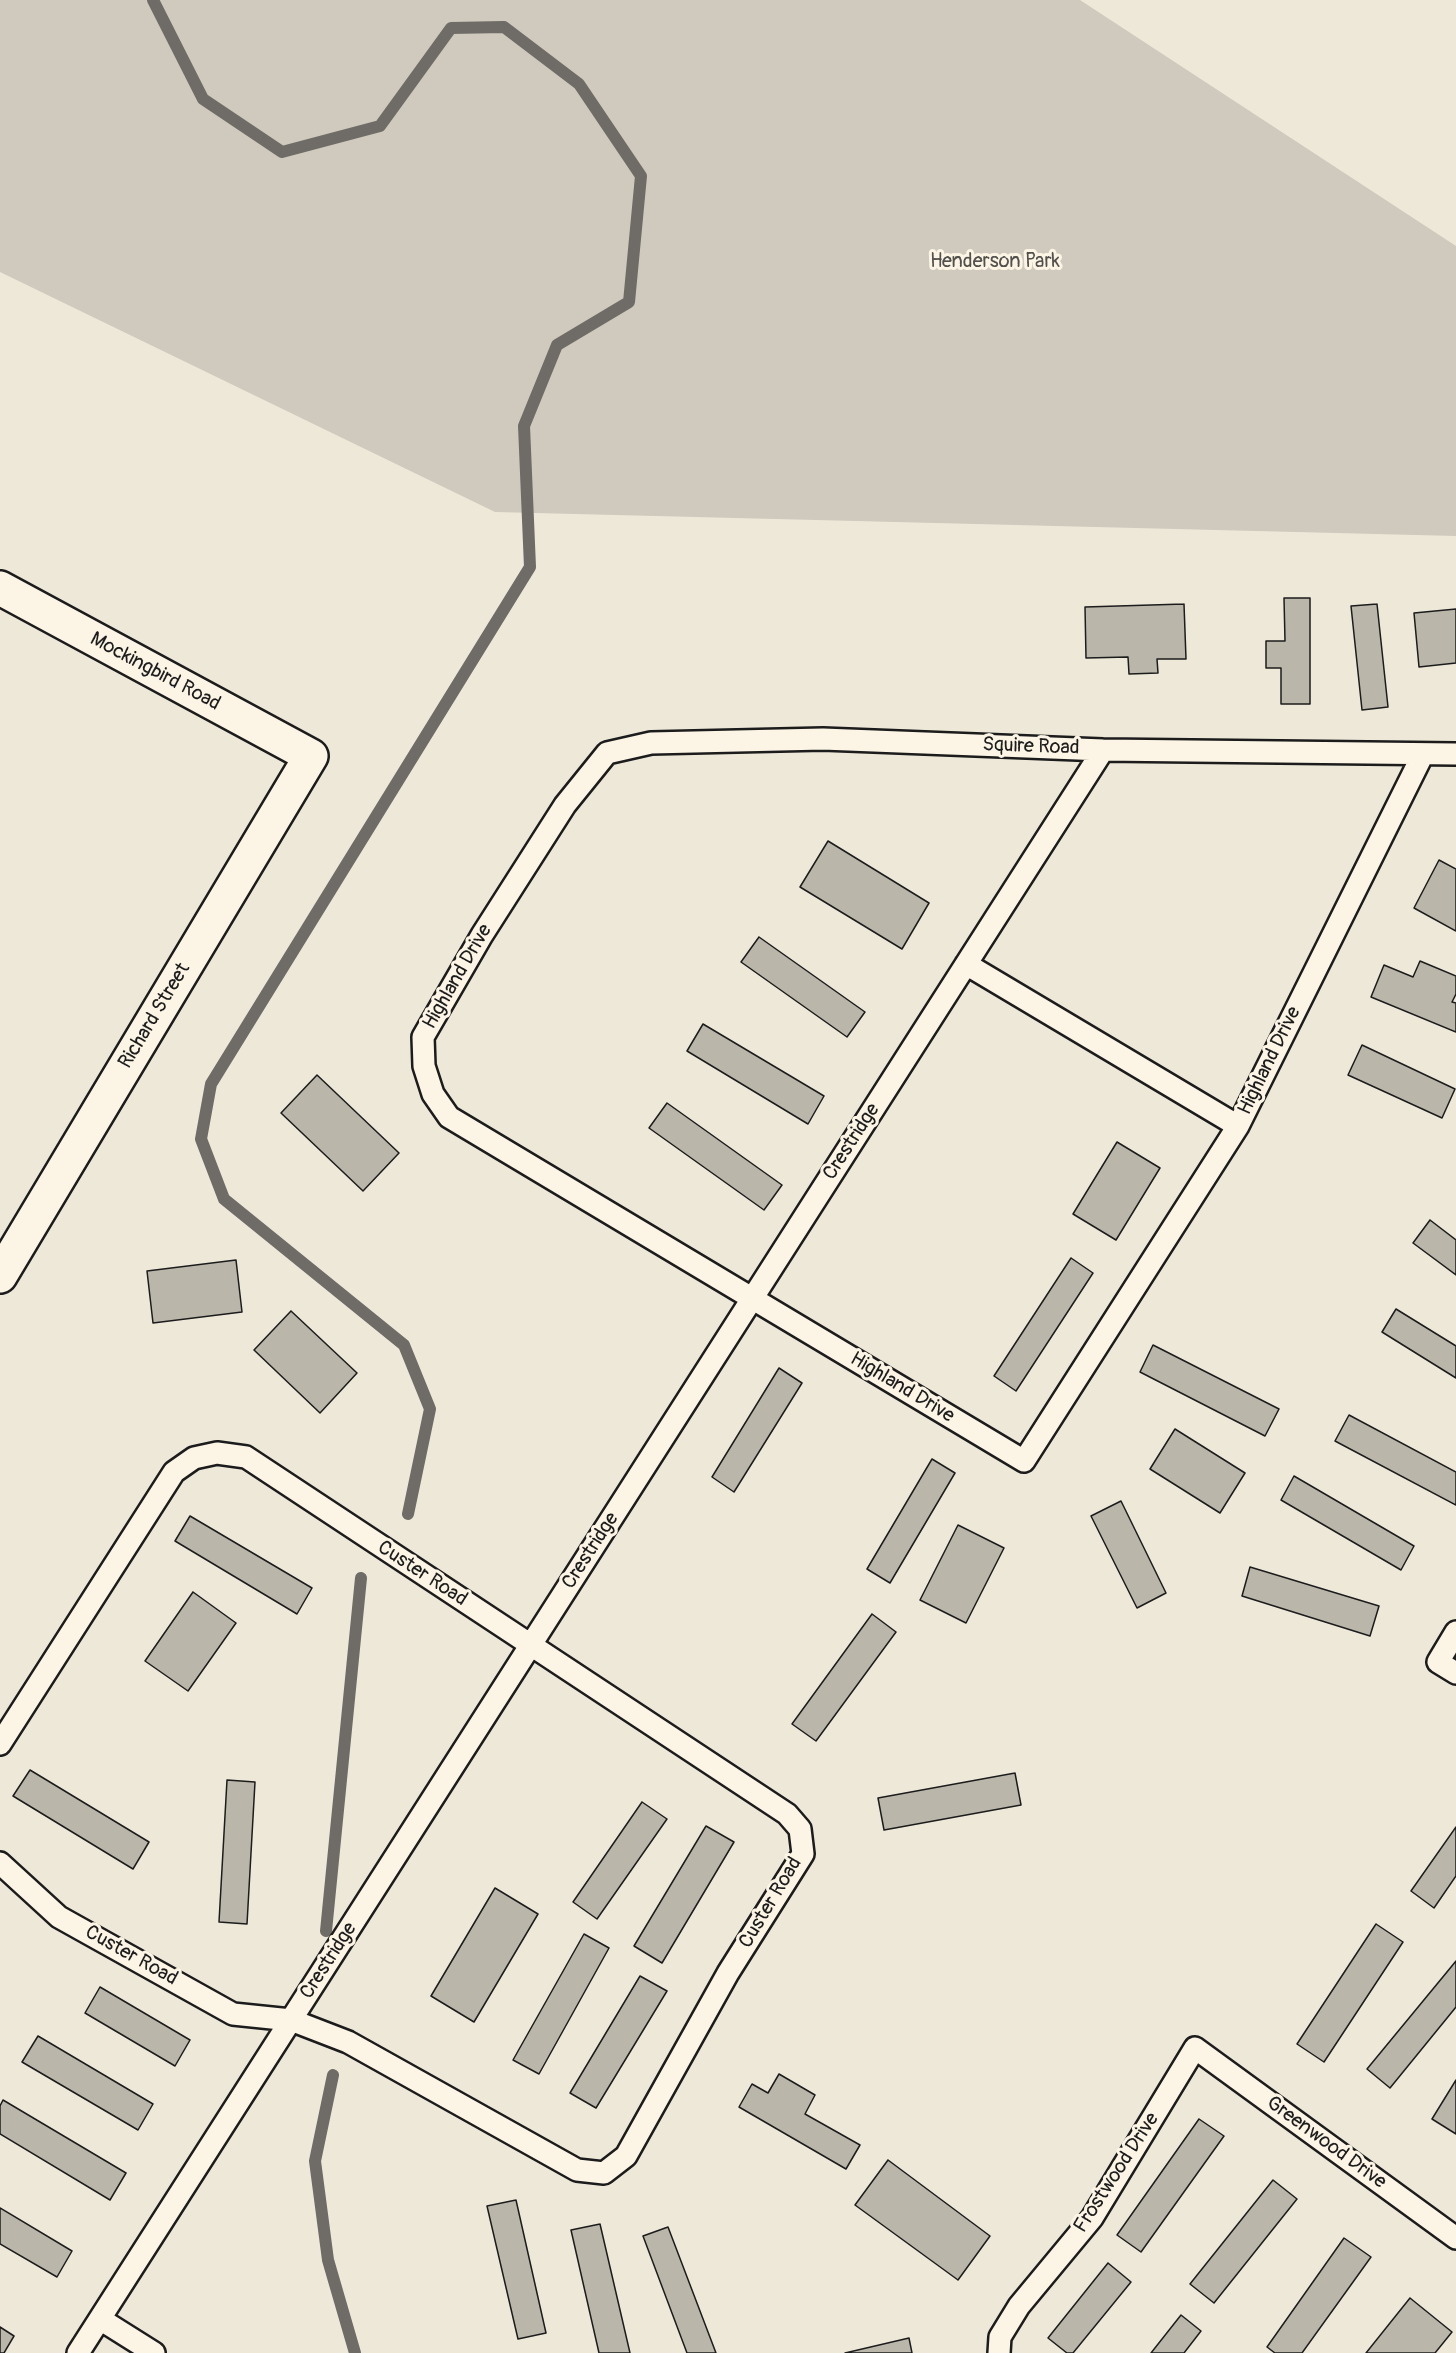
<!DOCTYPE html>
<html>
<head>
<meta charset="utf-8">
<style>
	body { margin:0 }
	canvas { display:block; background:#eee8d9 }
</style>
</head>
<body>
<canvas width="1456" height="2353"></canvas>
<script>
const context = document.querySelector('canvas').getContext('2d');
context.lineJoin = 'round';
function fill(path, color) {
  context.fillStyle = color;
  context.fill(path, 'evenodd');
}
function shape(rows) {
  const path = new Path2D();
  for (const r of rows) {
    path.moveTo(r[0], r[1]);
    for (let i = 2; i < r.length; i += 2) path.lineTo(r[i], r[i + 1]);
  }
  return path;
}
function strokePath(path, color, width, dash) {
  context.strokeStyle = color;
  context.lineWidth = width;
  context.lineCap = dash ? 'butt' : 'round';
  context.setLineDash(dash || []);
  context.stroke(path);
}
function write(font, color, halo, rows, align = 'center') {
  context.font = font + ' Pangolin,sans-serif';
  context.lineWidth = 6;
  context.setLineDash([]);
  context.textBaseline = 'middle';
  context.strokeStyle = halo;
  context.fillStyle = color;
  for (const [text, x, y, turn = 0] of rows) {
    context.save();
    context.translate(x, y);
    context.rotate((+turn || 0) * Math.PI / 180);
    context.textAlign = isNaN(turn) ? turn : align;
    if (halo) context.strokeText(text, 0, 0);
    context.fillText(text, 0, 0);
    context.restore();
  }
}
const green = shape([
	[0,0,1080,0,1456,246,1456,536,495,512,0,272]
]);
const stream = shape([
	[153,0,203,99,282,152,380,126,451,28,504,27,579,84,641,176,629,302,557,345,524,426,530,567,211,1084,201,1139,224,1199,404,1345,430,1409,408,1514],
	[326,1931,361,1578],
	[333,2075,315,2161,328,2260,355,2353]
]);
const building = shape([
	[1284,598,1310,598,1310,704,1281,704,1281,668,1266,668,1266,641,1285,641,1284,598],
	[1184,604,1186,659,1157,659,1158,673,1129,674,1128,657,1086,658,1085,607,1184,604],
	[1377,604,1388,707,1362,710,1351,606,1377,604],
	[1456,609,1456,663,1419,667,1414,613,1456,609],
	[828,841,929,903,902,949,800,887,828,841],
	[1439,860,1456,869,1456,931,1414,908,1439,860],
	[759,937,865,1012,847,1037,741,962,759,937],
	[1420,961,1456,976,1456,994,1452,1002,1456,1003,1456,1032,1371,997,1384,965,1413,977,1420,961],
	[703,1024,824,1096,808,1124,687,1051,703,1024],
	[1362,1045,1455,1089,1442,1118,1348,1075,1362,1045],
	[317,1075,399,1153,363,1191,281,1113,317,1075],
	[667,1103,782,1185,764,1210,649,1128,667,1103],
	[1117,1142,1160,1168,1116,1240,1073,1214,1117,1142],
	[1430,1220,1456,1240,1456,1275,1413,1243,1430,1220],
	[1071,1258,1093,1273,1016,1391,994,1376,1071,1258],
	[236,1260,242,1312,153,1323,147,1271,236,1260],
	[1396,1309,1456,1346,1456,1378,1382,1332,1396,1309],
	[291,1311,357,1373,320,1413,254,1350,291,1311],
	[1153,1345,1279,1409,1265,1436,1140,1372,1153,1345],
	[779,1368,802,1383,734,1492,712,1477,779,1368],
	[1349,1415,1456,1472,1456,1505,1335,1441,1349,1415],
	[1175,1429,1245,1473,1220,1513,1150,1469,1175,1429],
	[932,1459,955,1473,890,1583,867,1569,932,1459],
	[1294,1476,1414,1546,1401,1570,1281,1500,1294,1476],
	[1121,1501,1166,1593,1137,1608,1091,1516,1121,1501],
	[190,1516,312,1588,297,1614,175,1541,190,1516],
	[958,1525,1004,1548,966,1623,920,1600,958,1525],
	[1250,1567,1379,1606,1370,1636,1242,1596,1250,1567],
	[193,1592,236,1623,188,1691,145,1661,193,1592],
	[872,1614,896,1632,816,1741,792,1724,872,1614],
	[30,1770,149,1842,133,1869,13,1796,30,1770],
	[1015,1773,1021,1805,884,1830,878,1798,1015,1773],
	[227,1780,255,1782,247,1924,219,1922,227,1780],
	[642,1802,667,1819,597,1919,573,1902,642,1802],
	[706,1826,734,1842,662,1963,634,1946,706,1826],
	[1456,1827,1456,1876,1434,1908,1411,1891,1456,1827],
	[495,1888,538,1914,474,2022,431,1996,495,1888],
	[1376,1924,1403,1942,1324,2062,1297,2044,1376,1924],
	[584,1934,609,1948,539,2074,513,2060,584,1934],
	[1456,1961,1456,2007,1390,2088,1367,2069,1456,1961],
	[640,1976,667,1991,596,2108,570,2093,640,1976],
	[100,1987,190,2040,175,2066,85,2013,100,1987],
	[38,2036,153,2104,138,2130,22,2062,38,2036],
	[779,2074,815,2095,805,2114,860,2145,846,2169,739,2107,752,2084,768,2093,779,2074],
	[1456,2080,1456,2134,1432,2119,1456,2080],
	[3,2100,126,2173,110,2200,0,2134,0,2106,3,2100],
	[1199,2119,1224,2136,1141,2252,1117,2235,1199,2119],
	[888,2160,990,2236,958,2280,855,2205,888,2160],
	[1273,2180,1297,2199,1214,2303,1190,2284,1273,2180],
	[516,2200,546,2333,518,2339,487,2206,516,2200],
	[0,2208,72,2251,57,2277,0,2244,0,2208],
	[600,2224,630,2353,599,2353,571,2230,600,2224],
	[668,2227,716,2353,687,2353,643,2236,668,2227],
	[1344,2238,1371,2257,1302,2353,1275,2353,1267,2347,1344,2238],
	[1108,2263,1131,2282,1073,2353,1067,2353,1048,2338,1108,2263],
	[1410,2298,1452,2332,1435,2353,1366,2353,1410,2298],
	[1181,2315,1201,2331,1184,2353,1151,2353,1181,2315],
	[0,2327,14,2336,4,2353,0,2353,0,2327],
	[909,2338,912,2353,845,2353,909,2338]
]);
const lane = shape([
	[1422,756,1238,1126,1024,1461,449,1117,433,1094,424,1066,423,1037,482,935,565,805,607,753,651,743,823,739,1103,750,1456,754],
	[966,964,1238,1126],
	[1456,1632,1438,1662,1456,1673],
	[0,1744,174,1472,194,1458,217,1453,246,1457,787,1814,800,1829,803,1854,728,1973,626,2156,604,2173,577,2170,348,2042,291,2020,233,2014,59,1917,0,1863],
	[100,2319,154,2353],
	[78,2353,1103,750],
	[999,2353,1000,2337,1019,2306,1092,2218,1195,2048,1456,2238]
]);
const street = shape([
	[0,588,311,756,0,1276]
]);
const parkNames = [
	["Henderson Park",995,262]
];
const streetNames = [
	["Mockingbird Road",155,672,28],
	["Squire Road",1031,747,2],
	["Highland Drive",458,977,-60],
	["Richard Street",155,1016,-59],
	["Highland Drive",1270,1061,-64],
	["Crestridge",852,1142,-57],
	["Highland Drive",902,1388,31],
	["Crestridge",591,1551,-57],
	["Custer Road",422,1574,33],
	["Custer Road",771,1903,-59],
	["Custer Road",131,1956,29],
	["Crestridge",329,1961,-57],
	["Greenwood Drive",1326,2143,36],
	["Frostwood Drive",1117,2173,-57]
];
fill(green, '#cfcabd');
strokePath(stream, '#6f6c67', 12);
fill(building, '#bab6aa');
strokePath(building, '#1c1c1c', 1.5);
strokePath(lane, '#1c1c1c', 26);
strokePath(street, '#1c1c1c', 38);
strokePath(lane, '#fcf5e5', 21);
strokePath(street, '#fcf5e5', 33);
write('20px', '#52504c', '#fcf5e5', parkNames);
write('20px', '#1c1c1c', '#fcf5e5', streetNames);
</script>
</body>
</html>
